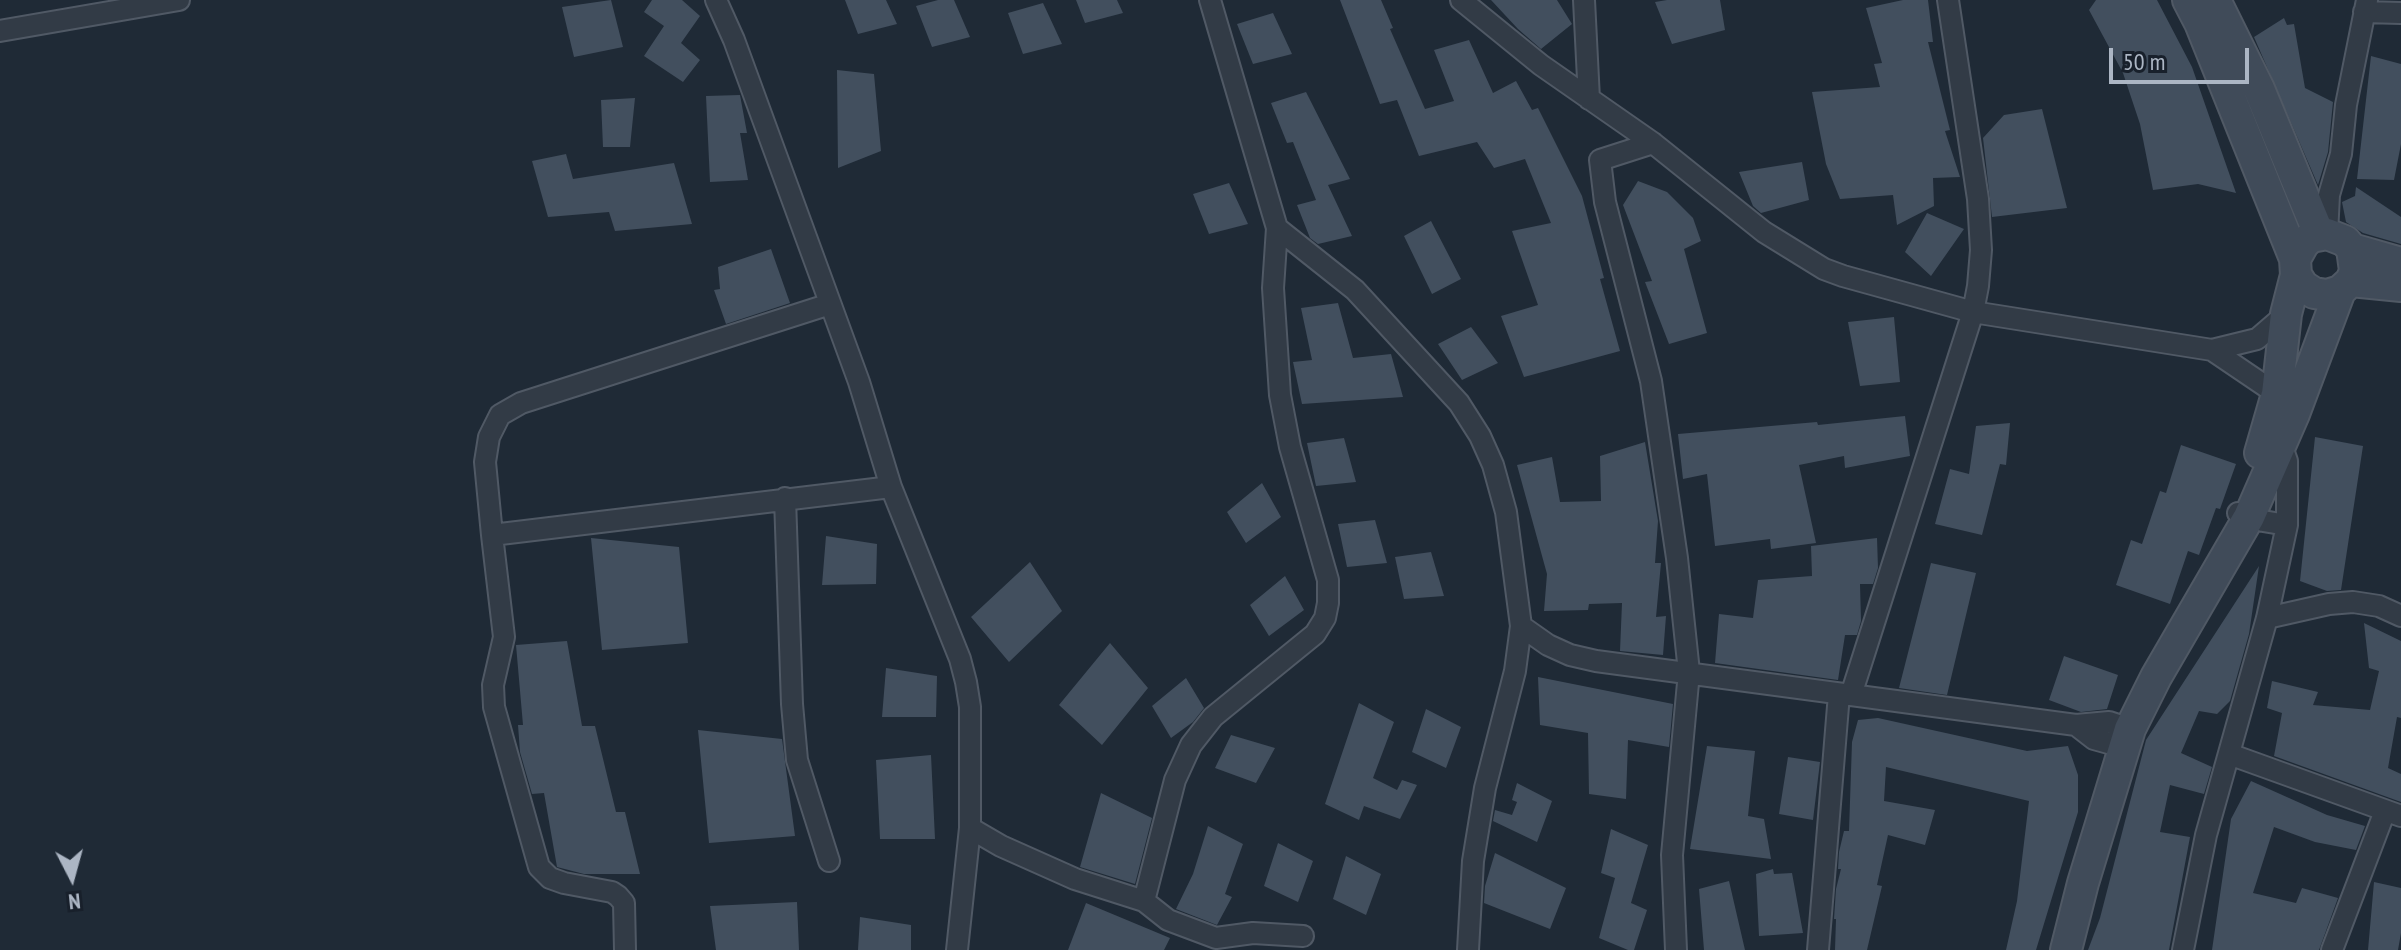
<!DOCTYPE html>
<html>
<head>
<meta charset="utf-8">
<style>
	body { margin:0 }
	#map { position:relative; width:2401px; height:950px; overflow:hidden; background:#1f2a36; font-family:"PT Sans Narrow",sans-serif }
	canvas { display:block }
	.north { position:absolute; left:32px; top:838px; width:80px; height:80px; -webkit-text-stroke:6px #18202b; paint-order:stroke; rotate:174deg; font-size:22px; font-weight:700; line-height:32px; text-align:center; color:#acb6c4 }
	.north::after { content:''; display:block; margin:auto; width:28px; height:36px; background:#acb6c4; clip-path:polygon(50% 0,100% 100%,50% 72%,0 100%) }
	.scale { position:absolute; left:2109px; top:48px; width:140px; height:36px; box-sizing:border-box; border:4px solid #acb6c4; border-top:0; padding-left:10px; font-size:24px; line-height:28px; white-space:nowrap; color:#acb6c4; -webkit-text-stroke:6px #18202b; paint-order:stroke }
</style>
</head>
<body>
<div id="map">
<canvas width="2401" height="950"></canvas>
<div class="north">N</div>
<div class="scale">50 m</div>
</div>
<script>
const context = document.querySelector('canvas').getContext('2d');
context.lineJoin = 'round';
function fill(path, color) {
  context.fillStyle = color;
  context.fill(path, 'evenodd');
}
function shape(rows) {
  const path = new Path2D();
  for (const r of rows) {
    path.moveTo(r[0], r[1]);
    for (let i = 2; i < r.length; i += 2) path.lineTo(r[i], r[i + 1]);
  }
  return path;
}
function strokePath(path, color, width, dash) {
  context.strokeStyle = color;
  context.lineWidth = width;
  context.lineCap = dash ? 'butt' : 'round';
  context.setLineDash(dash || []);
  context.stroke(path);
}
const building = shape([
	[611,0,623,47,574,57,562,7],
	[652,0,682,0,700,16,681,43,700,60,683,82,644,56,664,26,644,12],
	[845,0,886,0,897,24,858,34],
	[938,0,954,0,970,37,932,47,916,6],
	[1076,0,1117,0,1123,13,1085,23],
	[1340,0,1381,0,1393,28,1390,29,1425,109,1454,101,1434,50,1469,40,1493,93,1516,81,1532,110,1538,108,1582,196,1604,278,1600,279,1620,351,1524,377,1501,316,1538,305,1512,231,1551,223,1525,159,1494,168,1477,142,1419,156,1397,100,1380,104],
	[1491,0,1557,0,1572,24,1541,49,1518,29],
	[1667,0,1720,0,1725,30,1672,44,1655,2],
	[1903,0,1928,0,1933,42,1928,42,1950,130,1945,131,1960,177,1933,178,1934,206,1897,225,1893,195,1840,199,1826,164,1812,92,1880,87,1874,64,1882,63,1866,8],
	[2096,0,2157,0,2192,67,2236,193,2198,184,2153,190,2140,124,2123,73,2089,10],
	[1043,3,1062,44,1023,54,1008,13],
	[1273,13,1292,54,1253,64,1237,24],
	[2284,18,2287,25,2294,24,2305,88,2333,102,2328,152,2318,185,2254,37],
	[2371,56,2401,64,2401,144,2394,180,2357,179],
	[837,70,874,74,881,151,838,168],
	[1306,92,1350,179,1328,185,1352,236,1318,244,1310,238,1297,205,1316,200,1293,142,1287,143,1271,103],
	[740,95,747,133,740,133,748,180,710,182,706,96],
	[635,98,630,147,603,147,601,100],
	[2042,109,2067,208,1992,217,1983,138,2004,115],
	[566,154,573,179,674,163,692,224,615,231,609,212,548,217,532,161],
	[1802,162,1809,200,1761,213,1753,206,1739,172],
	[1638,181,1667,192,1693,218,1701,241,1684,249,1707,333,1669,344,1645,282,1652,281,1623,205],
	[1229,183,1248,224,1209,234,1193,194],
	[2356,187,2401,217,2401,244,2363,233,2346,222,2342,202,2355,196],
	[1927,213,1964,229,1931,276,1905,252],
	[1431,221,1461,279,1432,294,1404,236],
	[771,249,790,303,726,324,714,290,720,289,718,267],
	[1338,303,1353,358,1391,354,1403,397,1302,404,1293,362,1312,360,1301,308],
	[1894,317,1900,382,1860,386,1848,322],
	[1471,327,1498,363,1462,380,1438,344],
	[1905,416,1910,456,1845,468,1844,456,1799,465,1816,543,1771,549,1770,539,1715,546,1707,474,1683,479,1678,434,1817,422,1818,425],
	[2010,423,2006,465,2000,464,1982,535,1935,524,1950,469,1969,474,1976,426],
	[2315,437,2363,446,2341,590,2327,591,2300,581],
	[1344,438,1356,482,1316,486,1307,443],
	[1645,442,1658,521,1655,563,1661,563,1656,617,1666,616,1663,655,1620,651,1622,603,1589,604,1588,610,1544,611,1547,574,1517,465,1552,457,1560,502,1601,501,1600,456],
	[2181,445,2236,464,2220,509,2216,508,2199,555,2188,551,2170,604,2116,585,2131,540,2142,544,2160,491,2166,493],
	[1262,483,1281,517,1246,543,1227,512],
	[1375,520,1387,563,1347,567,1338,524],
	[826,536,877,544,876,584,822,585],
	[591,538,679,547,688,643,602,650],
	[1877,538,1878,568,1873,584,1860,584,1861,621,1857,635,1845,635,1838,680,1715,663,1719,614,1753,618,1758,580,1812,576,1811,546],
	[1431,552,1444,596,1404,599,1395,557],
	[1030,562,1062,611,1009,662,971,617],
	[1931,563,1976,573,1947,695,1899,688],
	[2259,566,2249,634,2230,701,2217,714,2199,711,2181,753,2212,767,2204,794,2170,785,2160,832,2190,837,2169,950,2088,950,2100,918,2146,740],
	[1285,576,1304,610,1269,636,1250,605],
	[2364,623,2401,641,2401,718,2397,717,2388,768,2401,774,2401,802,2274,756,2282,713,2267,708,2272,681,2318,692,2313,705,2370,710,2379,671,2369,668],
	[567,641,582,726,595,726,616,812,625,812,640,874,584,874,557,867,544,793,532,794,520,752,518,725,523,725,516,645],
	[1110,643,1148,688,1102,745,1059,705],
	[2064,656,2118,675,2107,709,2081,712,2049,700],
	[886,668,937,676,936,717,882,717],
	[1538,677,1673,704,1669,747,1628,740,1626,799,1589,794,1588,733,1540,725],
	[1186,678,1204,708,1193,722,1171,738,1152,706],
	[1359,703,1394,722,1373,778,1397,790,1402,780,1417,785,1400,819,1364,806,1359,820,1325,804],
	[1426,709,1461,727,1446,768,1412,752],
	[1878,718,2027,751,2068,746,2078,775,2078,812,2036,950,2006,950,2017,901,2029,801,1886,767,1884,801,1935,810,1925,845,1888,835,1877,885,1882,886,1867,950,1835,950,1836,919,1834,919,1836,889,1841,869,1838,869,1839,852,1844,831,1849,831,1852,742,1858,720],
	[698,730,782,739,795,836,709,843],
	[1231,735,1275,748,1256,783,1215,768],
	[1707,746,1755,751,1748,816,1764,819,1771,859,1690,849],
	[931,755,935,839,880,839,876,760],
	[1788,757,1820,762,1813,820,1779,814],
	[2251,781,2327,815,2365,826,2356,850,2315,842,2274,827,2253,893,2296,903,2302,888,2338,898,2319,950,2212,950,2231,819],
	[1517,783,1552,801,1537,842,1493,821,1495,810,1512,815,1517,802,1512,800],
	[1101,793,1152,818,1135,884,1080,867],
	[1208,826,1243,844,1225,894,1232,897,1217,925,1176,909,1193,874],
	[1611,829,1648,845,1631,903,1647,910,1634,950,1628,950,1599,938,1615,878,1601,873],
	[1278,843,1313,861,1298,902,1264,886],
	[1495,853,1566,888,1550,929,1484,903,1485,886],
	[1346,856,1381,874,1366,915,1333,899],
	[1773,869,1774,874,1792,873,1803,933,1759,936,1756,874],
	[1729,881,1745,950,1704,950,1699,889],
	[2374,882,2401,888,2401,933,2398,950,2368,950],
	[797,902,799,950,716,950,710,906],
	[1086,903,1170,938,1164,950,1068,950],
	[860,917,911,925,911,950,858,950]
]);
const street = shape([
	[716,0,734,40,859,382,891,487,960,659,966,682,970,707,970,828,957,950],
	[1210,0,1277,228,1355,290,1459,403,1480,436,1493,465,1506,512,1521,626,1548,645,1570,655,1596,661,2076,725,2109,722,2130,729],
	[1461,0,1541,65,1653,143,1764,232,1824,269,1843,276,1973,312,2212,350,2257,339,2286,314],
	[1584,0,1589,99],
	[2364,12,2401,13],
	[0,31,179,0],
	[1653,143,1600,160,1605,202,1651,381,1677,558,1689,672,1672,855,1676,950],
	[2327,234,2329,195,2341,154,2346,105,2367,0],
	[2212,350,2277,394],
	[785,498,792,704,797,760,829,861],
	[2238,513,2263,521,2287,525],
	[492,535,485,462,489,437,500,415,521,403,830,304],
	[2267,618,2329,604,2353,602,2379,606,2401,616],
	[1851,695,1973,312,1978,286,1981,250,1978,199,1948,0],
	[2076,725,2094,739,2123,747],
	[2229,754,2401,816],
	[970,828,1001,846,1075,879,1144,901,1168,920,1216,938,1253,933,1303,936],
	[1144,901,1175,780,1191,745,1213,717,1315,634,1325,618,1328,603,1328,580,1290,447,1280,395,1273,288,1277,228],
	[625,950,624,903,618,896,612,892,564,883,550,878,539,867,494,707,493,685,504,637,492,535,891,487],
	[1468,950,1473,861,1485,788,1515,671,1521,626],
	[1818,950,1839,694],
	[2183,950,2206,835,2267,618,2287,525,2287,461,2281,444],
	[2332,950,2385,811]
]);
const secondary = shape([
	[2188,0,2200,23,2295,259],
	[2215,0,2259,89,2319,234],
	[2352,249,2401,263],
	[2351,281,2401,286],
	[2260,453,2277,394,2286,314,2296,275],
	[2066,950,2083,883,2130,729,2156,677,2249,517,2294,414,2340,291,2351,281,2355,271,2352,249,2345,241,2327,234,2311,237,2304,243,2295,259,2296,275,2303,286,2314,293,2327,295,2340,291]
]);
fill(building, '#424f5e');
strokePath(street, '#505965', 24);
strokePath(secondary, '#505965', 34);
strokePath(street, '#323b46', 20);
strokePath(secondary, '#404b59', 30);
</script>
</body>
</html>
